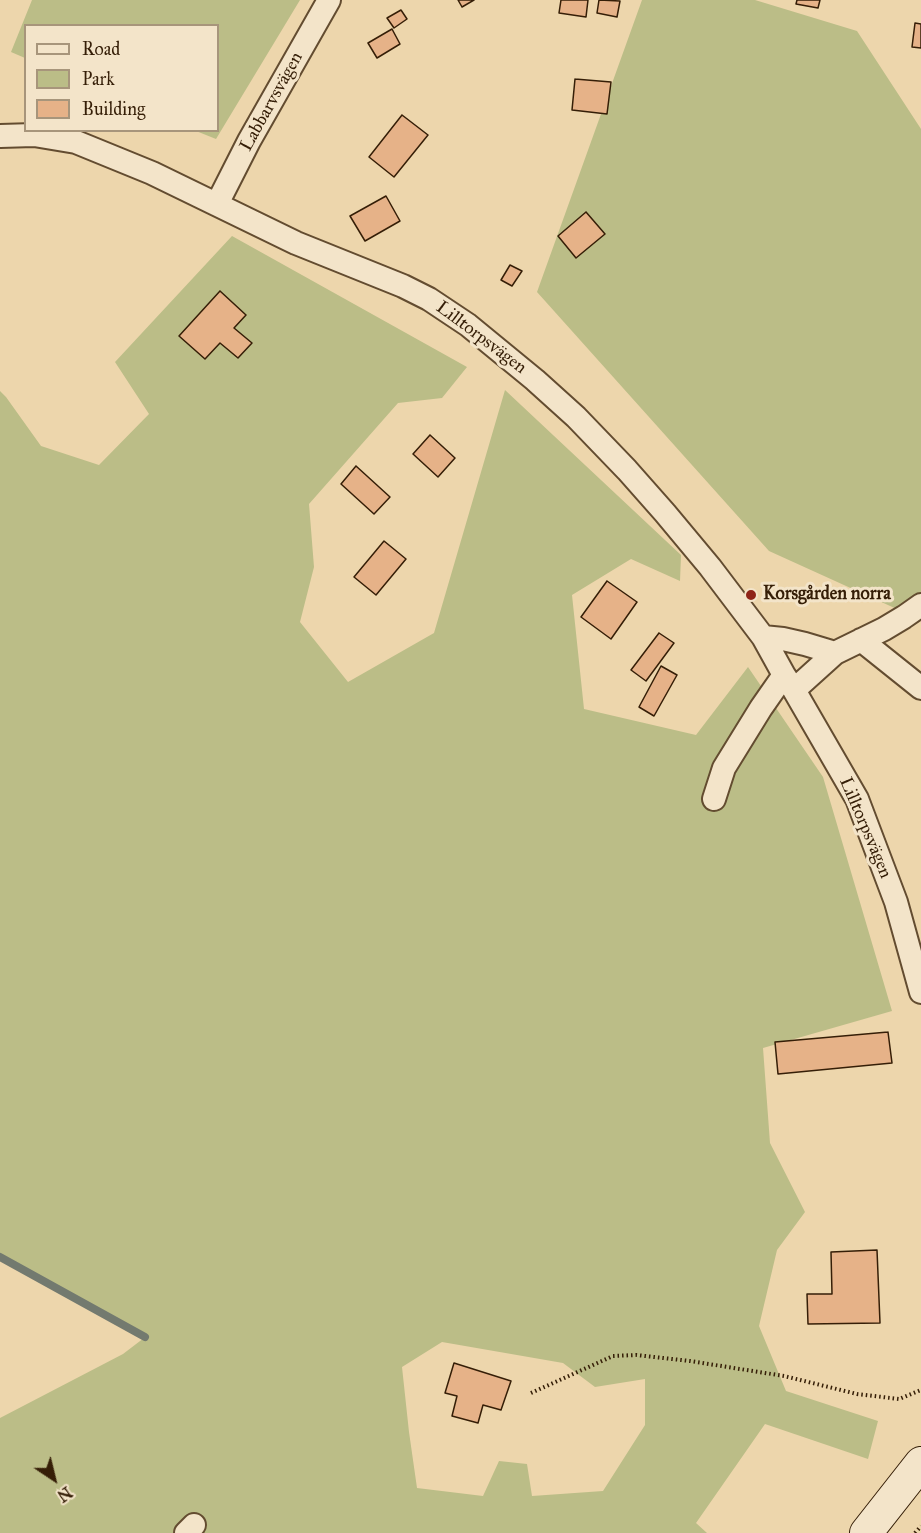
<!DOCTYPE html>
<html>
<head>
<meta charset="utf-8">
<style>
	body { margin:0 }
	#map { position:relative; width:921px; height:1533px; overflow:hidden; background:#edd6ac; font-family:"IM FELL Great Primer",serif }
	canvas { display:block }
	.legend { position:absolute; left:24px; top:24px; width:195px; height:108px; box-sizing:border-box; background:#f3e4c9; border:2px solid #a7957b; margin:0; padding:8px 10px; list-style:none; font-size:18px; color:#351e07 }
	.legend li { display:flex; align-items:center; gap:12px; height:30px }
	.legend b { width:30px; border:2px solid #a7957b }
	.north { position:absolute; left:24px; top:1449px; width:60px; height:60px; -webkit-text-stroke:4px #f3e4c9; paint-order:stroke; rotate:145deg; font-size:16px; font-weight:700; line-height:24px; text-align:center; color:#351e07 }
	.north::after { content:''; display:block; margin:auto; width:21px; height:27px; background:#351e07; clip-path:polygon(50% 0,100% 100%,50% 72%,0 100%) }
</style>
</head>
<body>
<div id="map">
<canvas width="921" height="1533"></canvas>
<ul class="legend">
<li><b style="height:8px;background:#f3e4c9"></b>Road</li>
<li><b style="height:16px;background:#bbbd87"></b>Park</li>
<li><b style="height:16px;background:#e6b288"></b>Building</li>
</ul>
<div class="north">N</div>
</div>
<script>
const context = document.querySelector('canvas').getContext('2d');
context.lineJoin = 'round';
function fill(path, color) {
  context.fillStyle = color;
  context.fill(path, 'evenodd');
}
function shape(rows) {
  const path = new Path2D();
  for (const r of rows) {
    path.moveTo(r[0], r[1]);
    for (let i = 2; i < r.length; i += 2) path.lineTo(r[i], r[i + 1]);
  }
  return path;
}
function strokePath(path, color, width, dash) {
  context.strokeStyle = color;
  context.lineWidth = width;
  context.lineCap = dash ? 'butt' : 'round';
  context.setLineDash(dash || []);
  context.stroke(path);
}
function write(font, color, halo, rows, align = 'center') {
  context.font = font + ' "IM FELL Great Primer",serif';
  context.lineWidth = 6;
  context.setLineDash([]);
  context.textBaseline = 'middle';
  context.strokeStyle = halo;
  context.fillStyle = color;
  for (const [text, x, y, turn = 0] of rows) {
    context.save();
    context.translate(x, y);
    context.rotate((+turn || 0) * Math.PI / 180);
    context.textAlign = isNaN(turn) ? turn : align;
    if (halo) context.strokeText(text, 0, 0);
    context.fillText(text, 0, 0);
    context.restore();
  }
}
const green = shape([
	[32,0,300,0,216,139,196,131,218,130,218,26,26,26,25,58,11,52],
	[642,0,755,0,857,31,921,129,921,620,769,551,537,292],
	[232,236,467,367,442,398,398,403,309,504,314,567,300,622,348,682,434,633,505,390,681,555,680,581,631,559,572,595,584,709,696,735,748,667,823,777,892,1011,763,1048,770,1143,805,1212,777,1250,759,1326,786,1391,878,1421,868,1459,765,1424,696,1523,707,1533,0,1533,0,1418,123,1354,144,1338,0,1257,0,391,6,397,41,446,99,465,149,414,115,362],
	[442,1342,563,1363,595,1387,645,1379,645,1425,603,1491,532,1496,527,1464,499,1461,483,1496,417,1488,409,1432,402,1367]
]);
const stream = shape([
	[0,1257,145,1337]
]);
const building = shape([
	[458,0,474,0,462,7,458,0],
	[561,0,588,0,586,17,559,13,561,0],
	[599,0,620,1,617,17,597,13,599,0],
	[797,0,820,0,818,8,796,4,797,0],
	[401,10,407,19,394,28,387,18,401,10],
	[915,23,921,24,921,48,912,47,915,23],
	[392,29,400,44,377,58,368,43,392,29],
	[575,79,611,82,607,114,572,110,575,79],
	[402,115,428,135,394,177,369,157,402,115],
	[386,196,400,221,365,241,350,216,386,196],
	[586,212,605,234,576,258,558,236,586,212],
	[510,265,522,271,512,286,501,280,510,265],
	[220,291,246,315,234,328,252,343,238,358,220,343,205,359,179,336,220,291],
	[430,435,455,458,438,477,413,454,430,435],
	[356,466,390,497,374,514,341,484,356,466],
	[384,541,406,559,376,595,354,577,384,541],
	[607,581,637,602,611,639,581,617,607,581],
	[659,633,674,643,646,681,631,670,659,633],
	[661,666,677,675,654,716,639,707,661,666],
	[888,1032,892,1063,778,1074,775,1042,888,1032],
	[877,1250,880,1323,808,1324,807,1294,832,1294,831,1252,877,1250],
	[454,1363,511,1381,501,1410,483,1405,478,1423,452,1416,457,1396,445,1393,454,1363]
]);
const path = shape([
	[531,1393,613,1356,636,1355,690,1361,784,1376,857,1394,899,1399,921,1390],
	[915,1533,921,1526]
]);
const minor = shape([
	[0,136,34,135,76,142,152,173,296,243,403,286,429,299,468,325,535,380,576,417,627,470,665,513,710,567,763,637,784,675,794,690,857,799,896,902,921,992],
	[217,204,249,141,329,0],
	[763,637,783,639,805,644,835,653],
	[861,640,921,688],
	[794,690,835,653,884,629,904,617,921,605],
	[714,799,724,768,761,708,784,675],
	[186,1533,194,1525]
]);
const secondary = shape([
	[866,1533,921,1463]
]);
const markers = [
	[751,595,6,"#8f2418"]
];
const streetNames = [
	["Labbarvsvägen",272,102,-61],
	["Lilltorpsvägen",481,338,37],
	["Lilltorpsvägen",865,828,67]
];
const poiNames = [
	["Korsgården norra",763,595]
];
fill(green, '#bbbd87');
strokePath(stream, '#737a6f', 8);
fill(building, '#e6b288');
strokePath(building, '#351e07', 1.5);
strokePath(minor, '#634c30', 26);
strokePath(secondary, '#351e07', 34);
strokePath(path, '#351e07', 4, [1.5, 3]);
strokePath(minor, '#f3e4c9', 22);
strokePath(secondary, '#f3e4c9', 32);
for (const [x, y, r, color] of markers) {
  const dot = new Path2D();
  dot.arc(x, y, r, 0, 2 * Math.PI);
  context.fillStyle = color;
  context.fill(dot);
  strokePath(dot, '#f3e4c9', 2);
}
write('18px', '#351e07', '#f3e4c9', streetNames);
write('bold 18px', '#351e07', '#f3e4c9', poiNames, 'left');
</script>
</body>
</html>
